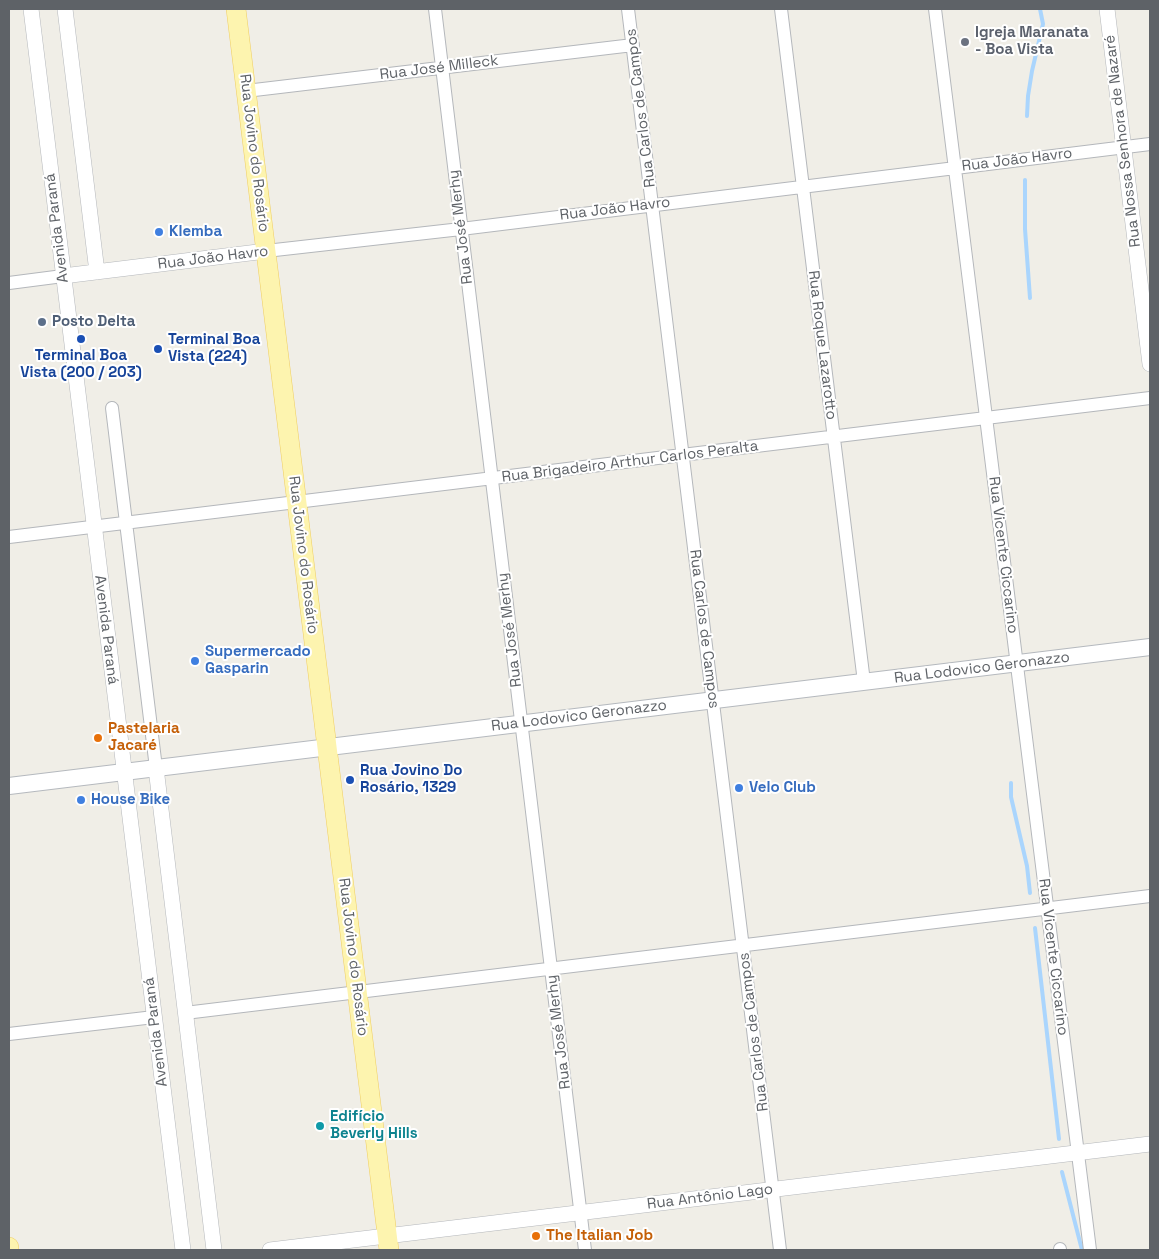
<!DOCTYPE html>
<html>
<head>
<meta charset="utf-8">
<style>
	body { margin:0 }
	#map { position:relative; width:1159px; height:1259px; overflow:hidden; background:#f0eee7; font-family:"Space Grotesk",sans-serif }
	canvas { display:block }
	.frame { position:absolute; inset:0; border:10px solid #5e6267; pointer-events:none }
</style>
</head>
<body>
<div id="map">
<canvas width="1159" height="1259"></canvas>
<div class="frame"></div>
</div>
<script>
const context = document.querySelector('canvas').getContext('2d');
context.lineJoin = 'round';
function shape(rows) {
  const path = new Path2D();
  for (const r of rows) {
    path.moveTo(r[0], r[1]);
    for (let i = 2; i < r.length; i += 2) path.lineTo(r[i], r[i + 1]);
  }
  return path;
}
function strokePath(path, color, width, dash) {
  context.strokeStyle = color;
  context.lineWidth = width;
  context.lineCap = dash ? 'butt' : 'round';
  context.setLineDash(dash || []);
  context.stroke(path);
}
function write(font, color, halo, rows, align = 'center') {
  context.font = font + ' "Space Grotesk",sans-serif';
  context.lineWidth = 4;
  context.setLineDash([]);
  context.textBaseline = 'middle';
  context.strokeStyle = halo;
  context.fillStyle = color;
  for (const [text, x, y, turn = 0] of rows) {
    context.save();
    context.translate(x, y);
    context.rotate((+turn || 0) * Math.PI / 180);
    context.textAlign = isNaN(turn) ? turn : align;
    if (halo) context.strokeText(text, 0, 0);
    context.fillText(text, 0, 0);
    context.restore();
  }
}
const stream = shape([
	[1027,116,1028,96,1032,71,1043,24,1040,9],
	[1025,180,1025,229,1030,298],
	[1011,783,1011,797,1027,866,1030,893],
	[1035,928,1059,1139],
	[1062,1172,1082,1250]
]);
const minor = shape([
	[435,9,585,1250],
	[628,9,780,1250],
	[781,9,864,682],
	[935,9,1090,1250],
	[246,91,633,45],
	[266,251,461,229,1150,144],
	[9,283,63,276],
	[112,408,156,768],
	[9,537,1150,398],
	[185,1013,1150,896],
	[9,1034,154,1017],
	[1060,1249,1060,1250]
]);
const tertiary = shape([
	[31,9,183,1250],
	[65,9,97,272],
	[1107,9,1150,364],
	[63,276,266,251],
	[156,768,214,1250],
	[270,1250,1150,1144]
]);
const secondary = shape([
	[9,786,1150,647]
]);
const primary = shape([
	[236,9,389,1250],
	[9,1247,9,1250]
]);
const markers = [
	[965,42,5,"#6b7280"],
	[159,232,5,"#3f7fe0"],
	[42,322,5,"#5c6f8a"],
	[81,339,5,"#1a4fb4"],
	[158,349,5,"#1a4fb4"],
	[195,661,5,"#3f7fe0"],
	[98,738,5,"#e8710a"],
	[350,780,5,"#1a4fb4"],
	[739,788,5,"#3f7fe0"],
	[81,800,5,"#3f7fe0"],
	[320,1126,5,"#0f9aa8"],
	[536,1236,5,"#e8710a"]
];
const worshipNames = [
	["Igreja Maranata",975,33],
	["- Boa Vista",975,50]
];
const streetNames = [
	["Rua José Milleck",439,68,-7],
	["Rua Carlos de Campos",641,108,-97],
	["Rua Nossa Senhora de Nazaré",1123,141,-97],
	["Rua Jovino do Rosário",254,153,83],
	["Rua João Havro",1017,160,-7],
	["Rua João Havro",615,209,-7],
	["Rua José Merhy",461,227,-97],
	["Avenida Paraná",57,228,-97],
	["Rua João Havro",213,258,-7],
	["Rua Roque Lazarotto",822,345,83],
	["Rua Brigadeiro Arthur Carlos Peralta",630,462,-7],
	["Rua Jovino do Rosário",303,555,83],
	["Rua Vicente Ciccarino",1003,555,83],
	["Rua Carlos de Campos",704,629,83],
	["Avenida Paraná",106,630,83],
	["Rua José Merhy",510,630,-97],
	["Rua Lodovico Geronazzo",982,668,-7],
	["Rua Lodovico Geronazzo",579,716,-7],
	["Rua Jovino do Rosário",353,957,83],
	["Rua Vicente Ciccarino",1053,957,83],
	["Avenida Paraná",156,1032,-97],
	["Rua José Merhy",559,1032,-97],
	["Rua Carlos de Campos",754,1032,-97],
	["Rua Antônio Lago",710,1197,-7]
];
const shopNames = [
	["Klemba",169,232],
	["Supermercado",205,652],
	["Gasparin",205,669],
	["Velo Club",749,788],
	["House Bike",91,800]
];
const serviceNames = [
	["Posto Delta",52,322]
];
const transitNames = [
	["Terminal Boa",168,340],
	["Vista (224)",168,357],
	["Terminal Boa",81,356,"center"],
	["Vista (200 / 203)",81,373,"center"],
	["Rua Jovino Do",360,771],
	["Rosário, 1329",360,788]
];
const foodNames = [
	["Pastelaria",108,729],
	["Jacaré",108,746],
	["The Italian Job",546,1236]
];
const cultureNames = [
	["Edifício",330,1117],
	["Beverly Hills",330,1134]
];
strokePath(stream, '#aad5fd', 4);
strokePath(minor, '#b4b7bb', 14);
strokePath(tertiary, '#b4b7bb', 16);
strokePath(secondary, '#b5b9be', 18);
strokePath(primary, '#efcd61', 20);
strokePath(minor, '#fff', 12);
strokePath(tertiary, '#fff', 15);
strokePath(secondary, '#fff', 16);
strokePath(primary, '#fdf4af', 19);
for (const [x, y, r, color] of markers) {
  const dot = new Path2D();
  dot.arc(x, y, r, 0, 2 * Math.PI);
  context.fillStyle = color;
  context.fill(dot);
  strokePath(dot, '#fff', 2);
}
write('bold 15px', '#5b616d', '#fff', worshipNames, 'left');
write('15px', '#5e6267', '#fff', streetNames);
write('bold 15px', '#366cbe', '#fff', shopNames, 'left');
write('bold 15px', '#4e5e75', '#fff', serviceNames, 'left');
write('bold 15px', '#164399', '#fff', transitNames, 'left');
write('bold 15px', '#c56008', '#fff', foodNames, 'left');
write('bold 15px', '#0d838f', '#fff', cultureNames, 'left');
</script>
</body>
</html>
